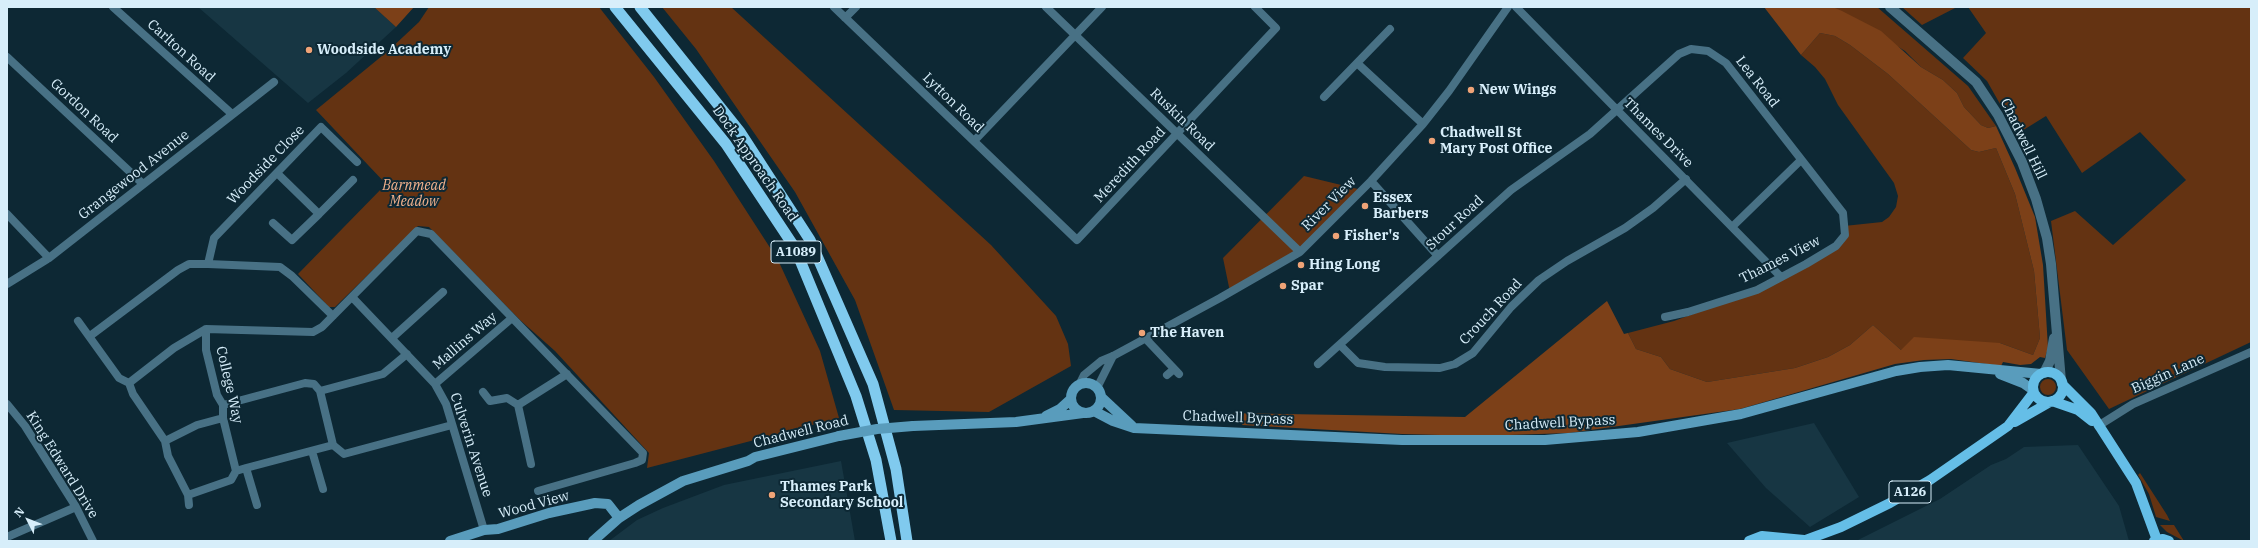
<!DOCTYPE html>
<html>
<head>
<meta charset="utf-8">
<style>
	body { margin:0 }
	#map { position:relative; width:2258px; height:548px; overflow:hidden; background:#0d2834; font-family:"IBM Plex Serif",serif }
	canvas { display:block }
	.frame { position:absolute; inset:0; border:8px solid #d7eefa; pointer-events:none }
	.north { position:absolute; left:8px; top:500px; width:40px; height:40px; -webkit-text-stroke:3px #0d2834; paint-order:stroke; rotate:312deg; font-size:11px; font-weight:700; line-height:16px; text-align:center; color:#d7eefa }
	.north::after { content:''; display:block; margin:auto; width:14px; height:18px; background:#d7eefa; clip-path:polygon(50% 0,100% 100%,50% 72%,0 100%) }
</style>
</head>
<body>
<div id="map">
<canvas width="2258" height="548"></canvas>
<div class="frame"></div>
<div class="north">N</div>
</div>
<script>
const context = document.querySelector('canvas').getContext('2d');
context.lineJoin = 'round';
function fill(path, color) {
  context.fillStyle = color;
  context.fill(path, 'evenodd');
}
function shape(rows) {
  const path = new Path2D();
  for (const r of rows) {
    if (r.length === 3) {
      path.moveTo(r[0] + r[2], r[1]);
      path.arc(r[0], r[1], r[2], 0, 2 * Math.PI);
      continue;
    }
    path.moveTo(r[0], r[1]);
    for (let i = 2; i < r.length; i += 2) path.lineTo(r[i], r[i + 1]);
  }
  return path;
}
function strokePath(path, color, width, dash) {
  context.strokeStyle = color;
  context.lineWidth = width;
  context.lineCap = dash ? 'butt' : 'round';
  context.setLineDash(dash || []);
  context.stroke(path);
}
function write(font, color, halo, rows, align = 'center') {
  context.font = font + ' "IBM Plex Serif",serif';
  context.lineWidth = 4;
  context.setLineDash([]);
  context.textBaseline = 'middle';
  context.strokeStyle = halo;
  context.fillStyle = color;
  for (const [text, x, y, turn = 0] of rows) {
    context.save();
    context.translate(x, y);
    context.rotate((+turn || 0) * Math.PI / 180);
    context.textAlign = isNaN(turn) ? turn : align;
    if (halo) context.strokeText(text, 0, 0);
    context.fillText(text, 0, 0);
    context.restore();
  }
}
const built = shape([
	[198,7,374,7,396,27,346,73,308,103],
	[1814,423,1859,497,1810,527,1766,488,1727,443],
	[2078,445,2119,506,2129,541,1856,541,1940,499,1991,465,2006,459,2024,447],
	[841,461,855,541,609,541,637,520,663,508,724,485]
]);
const green = shape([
	[429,7,599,7,654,77,714,161,778,260,820,351,839,418,647,468,649,453,555,351,520,320,429,227,418,226,335,307,329,307,298,274,386,184,316,110,388,51,419,22],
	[662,7,731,7,991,245,1056,316,1068,344,1071,366,989,412,894,410,855,300,795,192,696,49],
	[1833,7,1877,7,1968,86,1996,126,1988,128,1981,125,1964,107,1957,93,1943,80,1921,67,1905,51],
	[1902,7,1957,7,1922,25],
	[1968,7,2251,7,2251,342,2109,409,2067,350,2051,221,2075,211,2113,245,2186,180,2140,132,2082,173,2046,116,2017,134,1987,81,1963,58,1986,33],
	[1820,33,1835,36,1850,45,1888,74,1971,150,1979,152,1996,148,2015,194,2034,271,2040,338,2033,355,2000,343,1901,350,1873,325,1850,345,1828,357,1795,368,1707,382,1670,369,1661,357,1636,349,1628,333,1674,321,1723,303,1836,246,1844,226,1882,222,1889,217,1896,207,1898,196,1894,183,1838,105,1825,79,1815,67,1801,55],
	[1304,176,1362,190,1300,252,1230,292,1223,258],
	[2048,387,8],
	[2140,473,2167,515,2170,521,2156,517,2149,494,2138,475],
	[2160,525,2174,525,2184,541,2167,532]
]);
const forest = shape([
	[374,7,414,7,396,27],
	[1764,7,1833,7,1842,11,1881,31,1921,67,1943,80,1957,93,1964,107,1981,125,1988,128,1996,126,2015,168,2035,217,2043,265,2048,348,2045,358,2040,357,2031,364,2020,365,2003,362,2001,366,1951,359,1924,360,1895,364,1740,409,1569,433,1479,436,1402,434,1242,425,1243,422,1224,418,1224,413,1465,417,1607,301,1624,334,1628,333,1636,349,1661,357,1670,369,1707,382,1795,368,1828,357,1850,345,1873,325,1901,350,1914,337,2000,343,2033,355,2040,338,2034,271,2015,194,1996,148,1979,152,1971,150,1888,74,1850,45,1835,36,1820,33,1801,55]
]);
const minor = shape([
	[113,7,232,114],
	[834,7,1077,240,1276,28,1255,7],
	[1046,7,1300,252],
	[1516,7,1781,277],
	[845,18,856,7],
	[7,57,143,184],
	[1357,63,1423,124],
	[1324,97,1390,29],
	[974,141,1102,7],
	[1371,181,1438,256],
	[7,214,49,258],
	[319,214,353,180],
	[273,223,292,240,319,214,277,173],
	[1732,227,1801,160],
	[208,264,280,267,292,276,333,316],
	[7,284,49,258,274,82],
	[352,297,435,384,446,404,484,530],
	[78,321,119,378,129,383,133,394,165,441,168,456,188,495,189,505],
	[206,329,206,350,217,395,223,405,223,418,236,471],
	[90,336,178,270,189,264,208,264,214,238,321,127,357,162],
	[392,338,443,292],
	[1145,338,1179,374],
	[1340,345,1358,363,1385,367,1440,368,1455,364,1473,353,1511,307,1539,280,1567,261,1625,228,1653,208,1686,179],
	[1318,364,1511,190,1590,134,1679,54,1691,49,1708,51,1726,63,1843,213,1845,235,1836,246,1806,264,1757,290,1688,312,1665,317],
	[1167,375,1174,369],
	[129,383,174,348,206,329,313,332,322,327,417,231,431,234,643,453,642,460,635,463,538,491],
	[435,384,512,318],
	[1079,385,1084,375,1101,361,1113,356,1220,298,1300,252,1371,181,1423,124,1449,91,1508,7],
	[1097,388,1113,356],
	[320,391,383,374,407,354],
	[483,392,490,401,507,398,518,405,531,464],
	[7,404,25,426,76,507,93,541],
	[223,405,305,383,314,384,320,391,333,445],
	[518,405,567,374],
	[2098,426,2133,404,2251,352],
	[165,441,197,425,223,418],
	[312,451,323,489],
	[246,468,257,505],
	[188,495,231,480,236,471,246,468,333,445,344,454,452,425],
	[7,537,76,507]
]);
const tertiary = shape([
	[1890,7,1976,82,1998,115,2022,162,2036,199,2047,238,2051,264,2061,381],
	[2044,373,2050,361,2054,338]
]);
const secondary = shape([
	[2000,374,2023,383,2033,390],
	[1086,398,15],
	[1101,397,1132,426],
	[1094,411,1113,421,1134,428,1402,440,1545,440,1638,432,1741,414,1896,371,1920,367,1948,365,2041,374],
	[1046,416,1060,409,1071,399],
	[913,426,1016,422,1083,413],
	[450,541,484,530,498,529,549,513,595,503,608,504,619,518],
	[593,541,619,518,639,505,683,481,748,461,755,457,839,436]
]);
const primary = shape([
	[2048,387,15],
	[2062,384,2091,413,2136,483,2157,540],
	[2052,401,2078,410,2092,421],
	[2015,422,2050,402],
	[1749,541,1762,536,1804,540],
	[1803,541,1841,527,1890,503,1930,480,2008,426,2034,392],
	[2154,541,2163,539,2169,541]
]);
const trunk = shape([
	[615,7,726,144,795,248,856,396,876,460,891,541],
	[640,7,740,132,810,240,873,384,896,469,907,541]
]);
const secondaryBridge = shape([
	[839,436,877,429,913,426]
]);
const markers = [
	[309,50,4,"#efa377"],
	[1471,90,4,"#efa377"],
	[1432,141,4,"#efa377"],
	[1365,206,4,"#efa377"],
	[1336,236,4,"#efa377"],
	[1301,265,4,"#efa377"],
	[1283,286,4,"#efa377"],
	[1142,333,4,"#efa377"],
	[772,495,4,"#efa377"]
];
const shields = [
	[796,252,50],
	[1910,492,42]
];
const shieldNames = [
	["A1089",796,252],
	["A126",1910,492]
];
const poiNames = [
	["Woodside Academy",317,50],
	["New Wings",1479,90],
	["Chadwell St",1440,133],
	["Mary Post Office",1440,149],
	["Essex",1373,198],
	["Barbers",1373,214],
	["Fisher's",1344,236],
	["Hing Long",1309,265],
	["Spar",1291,286],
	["The Haven",1150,333],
	["Thames Park",780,487],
	["Secondary School",780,503]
];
const streetNames = [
	["Carlton Road",181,51,42],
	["Lea Road",1757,82,52],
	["Lytton Road",953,103,44],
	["Gordon Road",84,111,43],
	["Ruskin Road",1182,120,44],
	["Thames Drive",1658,133,45],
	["Chadwell Hill",2023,139,64],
	["Dock Approach Road",755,164,55],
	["Woodside Close",266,165,-46],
	["Meredith Road",1130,165,-47],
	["Grangewood Avenue",134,175,-38],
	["River View",1329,204,-45],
	["Stour Road",1455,223,-43],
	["Thames View",1780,260,-27],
	["Crouch Road",1491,312,-47],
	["Mallins Way",465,341,-41],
	["Biggin Lane",2168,374,-24],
	["College Way",229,385,77],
	["Chadwell Bypass",1238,418,2],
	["Chadwell Bypass",1560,423,-3],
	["Chadwell Road",801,432,-14],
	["Culverin Avenue",471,445,72],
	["King Edward Drive",62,465,58],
	["Wood View",534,505,-15]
];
const parkNames = [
	["Barnmead",414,186],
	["Meadow",414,202]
];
fill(built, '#173643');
fill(green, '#643312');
fill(forest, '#7c4018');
strokePath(minor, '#487185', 8);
strokePath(tertiary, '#487185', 10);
strokePath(secondary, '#599cbc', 10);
strokePath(primary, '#65bee7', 10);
strokePath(trunk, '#80caee', 11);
strokePath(secondaryBridge, '#599cbc', 10);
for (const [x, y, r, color] of markers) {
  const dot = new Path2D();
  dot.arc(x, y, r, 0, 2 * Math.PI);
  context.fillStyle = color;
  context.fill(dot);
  strokePath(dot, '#0d2834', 1.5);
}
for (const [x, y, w] of shields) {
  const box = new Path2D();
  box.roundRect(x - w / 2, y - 11, w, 22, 3);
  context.fillStyle = '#0d2834';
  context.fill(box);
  strokePath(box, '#d7eefa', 1);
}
write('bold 13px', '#d7eefa', null, shieldNames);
write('bold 14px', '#d7eefa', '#0d2834', poiNames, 'left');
write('14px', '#d7eefa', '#0d2834', streetNames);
write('italic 14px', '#f3b28d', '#0d2834', parkNames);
</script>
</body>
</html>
